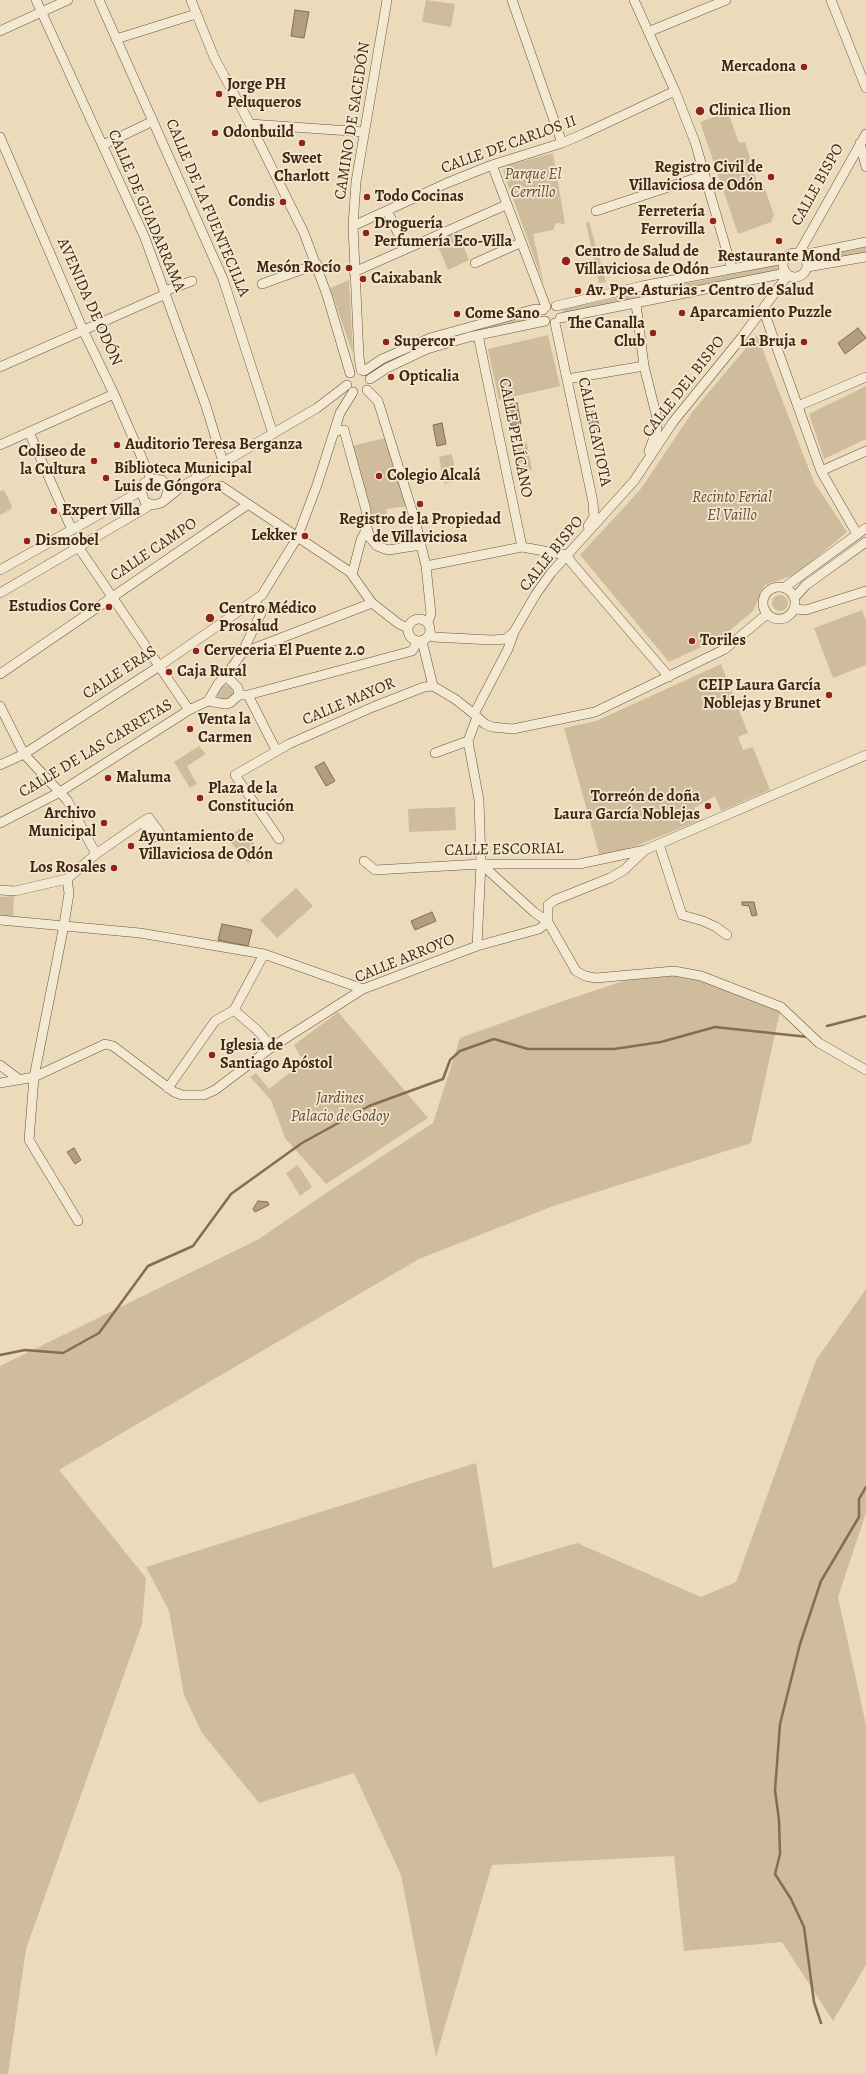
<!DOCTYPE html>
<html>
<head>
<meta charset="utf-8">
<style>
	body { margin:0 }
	canvas { display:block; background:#ecdbba }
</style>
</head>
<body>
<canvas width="866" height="2074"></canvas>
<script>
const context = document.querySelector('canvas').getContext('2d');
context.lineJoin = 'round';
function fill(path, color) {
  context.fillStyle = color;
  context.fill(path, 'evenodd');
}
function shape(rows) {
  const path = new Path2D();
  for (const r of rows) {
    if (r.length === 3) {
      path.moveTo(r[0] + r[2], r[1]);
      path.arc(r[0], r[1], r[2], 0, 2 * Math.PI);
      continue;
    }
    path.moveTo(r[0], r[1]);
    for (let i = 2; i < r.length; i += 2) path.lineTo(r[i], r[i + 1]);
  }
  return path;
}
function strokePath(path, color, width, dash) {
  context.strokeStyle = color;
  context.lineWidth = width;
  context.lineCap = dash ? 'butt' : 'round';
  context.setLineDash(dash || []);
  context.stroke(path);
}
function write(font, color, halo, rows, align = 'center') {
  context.font = font + ' Alegreya,serif';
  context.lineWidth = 3.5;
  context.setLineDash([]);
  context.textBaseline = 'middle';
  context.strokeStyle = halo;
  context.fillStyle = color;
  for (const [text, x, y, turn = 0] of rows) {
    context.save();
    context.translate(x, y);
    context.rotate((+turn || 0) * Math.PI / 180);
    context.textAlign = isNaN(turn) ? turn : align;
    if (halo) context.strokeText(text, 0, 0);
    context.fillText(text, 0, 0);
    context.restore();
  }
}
const green = shape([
	[426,0,455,4,451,27,422,22],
	[728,112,739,143,745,142,758,185,763,183,774,215,771,222,738,234,700,122],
	[553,153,565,224,556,223,553,230,533,234,544,285,503,171,505,166],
	[589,222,606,282,599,283,586,223],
	[457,229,469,260,448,270,435,239],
	[866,247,866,253,813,264,813,258],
	[777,265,778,271,563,314,562,309],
	[349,280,353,354,330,288],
	[538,314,539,319,432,343,377,370,376,367,431,340],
	[548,335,560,386,499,400,488,349],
	[757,335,814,482,847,532,797,574,765,585,753,611,721,638,669,662,580,555,640,490,693,411],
	[866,386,866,439,824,459,809,414],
	[385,438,407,506,386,509,387,514,372,516,352,446],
	[527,443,532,470,518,472,513,446],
	[452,454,457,481,444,484,439,457],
	[4,490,12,506,11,509,0,515,0,491],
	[780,603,8],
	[862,610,866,620,866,665,833,678,814,628],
	[721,664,748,733,738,737,743,750,753,747,770,790,721,811,715,796,694,808,701,820,636,846,600,857,564,728,596,721],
	[225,693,8],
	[199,746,206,754,187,766,197,784,190,788,174,762],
	[455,807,456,830,409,832,408,809],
	[242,827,261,852,248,863,227,838],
	[296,888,313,906,277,938,260,920],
	[14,896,13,918,0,917,0,897],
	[674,971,781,1007,751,1143,556,1205,419,1259,59,1470,146,1578,142,1624,26,1949,8,2074,0,2074,0,1366,259,1239,329,1191,433,1123,460,1038,566,1000,648,973],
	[338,1012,428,1118,326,1184,285,1138,271,1100,250,1077,256,1073,269,1089,298,1066,300,1068,305,1064,294,1045],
	[298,1165,312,1187,300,1196,286,1173],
	[866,1289,866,1513,838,1597,866,1725,866,1965,833,2021,782,1942,684,1951,674,1856,492,1865,436,2057,401,1875,354,1773,259,1803,202,1733,184,1695,169,1611,146,1567,476,1463,493,1568,577,1543,701,1597,736,1582,816,1360]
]);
const water = shape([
	[295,10,309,12,304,38,291,36,295,10],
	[858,328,866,338,845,354,838,343,858,328],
	[517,403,521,424,511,426,507,405,517,403],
	[595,411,600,429,591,431,587,413,595,411],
	[442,423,446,444,437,446,433,425,442,423],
	[324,762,335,781,326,786,315,767,324,762],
	[742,902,754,902,757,915,752,916,749,906,742,905,742,902],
	[432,912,436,921,415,930,411,921,432,912],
	[222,924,252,930,248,946,218,940,222,924],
	[74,1148,81,1160,75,1164,67,1152,74,1148],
	[258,1201,268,1202,269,1205,255,1212,253,1209,258,1201]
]);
const stream = shape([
	[827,1026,866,1016],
	[0,1355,25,1350,63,1353,99,1333,148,1266,193,1246,231,1194,302,1143,369,1106,443,1079,450,1060,460,1051,494,1039,528,1049,614,1049,661,1042,715,1027,808,1037],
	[821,2023,814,2002,804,1927,791,1899,775,1874,780,1854,779,1820,775,1790,780,1724,800,1644,821,1581,859,1517,859,1499,866,1487]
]);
const minor = shape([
	[36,0,145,238,206,406,223,462],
	[99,0,223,279,273,434],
	[191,0,214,57,250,124,304,233,327,295,350,373],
	[512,0,562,143],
	[634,0,675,91,695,142,732,269],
	[831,0,866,88],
	[0,31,68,0],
	[648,32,726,0],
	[116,39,196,14],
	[250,124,364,132],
	[0,137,83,330,114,394,151,479],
	[860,143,866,167],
	[103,145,153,121],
	[492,165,546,307],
	[387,211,406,249],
	[596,211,705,175],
	[353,226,447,183,492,165,562,143,583,134,675,91],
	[795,265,12],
	[799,253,866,134],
	[803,255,866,242],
	[475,263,520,243],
	[807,267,866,257],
	[354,272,506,205],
	[262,284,317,264],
	[165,291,192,281],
	[636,304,644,366,657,418,657,429,649,451],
	[556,306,642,286,784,259],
	[763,309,821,471,857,534],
	[560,318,786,273],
	[555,323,593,502,594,517,588,526],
	[478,335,522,547],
	[0,367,166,294],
	[361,370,359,357,353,226,356,182,387,0],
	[364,371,382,359,430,338,535,309,543,310],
	[370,379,387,368,427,349,469,337,545,321],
	[567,379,644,366],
	[367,390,378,401,415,520,426,566,431,614,428,622],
	[798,406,866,377],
	[29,432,72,530],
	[334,433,339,430,344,430,366,510,367,528,361,540,352,575],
	[0,445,114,394],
	[821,471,866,451],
	[221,486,350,572,372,603,399,624,408,628],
	[165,500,168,490,162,480,151,479,144,483,141,491,145,502,153,505,161,503,165,500,181,487,317,408,347,385],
	[367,528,370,538,377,546,388,550,421,545],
	[79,548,189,710],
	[426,566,522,547,567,555,571,562,669,677],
	[0,570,141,491],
	[779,603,16],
	[785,587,866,528],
	[0,593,147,507,149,504],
	[795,597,806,585,866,542],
	[795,609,806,610,866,591],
	[767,614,725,649,595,712,513,729,492,727,485,724,474,714,508,649,514,632,536,594,551,573,634,481,673,422,742,337,788,275],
	[419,630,11],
	[430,632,433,637,492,640,506,639,514,632],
	[422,641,433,686],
	[242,653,372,603],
	[228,673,229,679,238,688,239,695],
	[0,674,247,505],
	[239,695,248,695,412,651,418,641],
	[248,695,276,750],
	[208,701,218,684,225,677,242,653,262,611,254,601],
	[0,706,24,754,67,800,96,854],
	[468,741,479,800,481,864,477,946],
	[468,741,477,717],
	[435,753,468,741],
	[0,765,24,754,158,667,262,595,297,538,317,485,340,413,353,392],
	[0,823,60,792,189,710,208,701,225,704,230,703,239,695],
	[279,839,235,775,289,744,373,707,424,687,433,686,455,699,474,714],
	[659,844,682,915,703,921,716,927,727,935],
	[364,861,375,870,481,864,579,864,645,850],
	[481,864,534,912,548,922,576,971,585,976,596,978,674,971,701,976,781,1007,819,1043,866,1070],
	[67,879,69,893,64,925,34,1077,29,1140,78,1221],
	[0,890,15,891,67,879,96,854,142,822,149,818,160,833,154,837,142,822],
	[0,920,140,933,264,954,363,989],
	[548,922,548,905,555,900,610,878,624,870,645,850,866,755],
	[234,1010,257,1030,272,1047],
	[0,1065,20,1080],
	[0,1083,34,1077,105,1044,113,1046,174,1092,182,1095,204,1095,215,1090,272,1047,363,989,477,946,539,929,548,922],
	[168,1088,215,1021,234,1010,264,954]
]);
const markers = [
	[804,67,4,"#8f2418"],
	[219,94,4,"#8f2418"],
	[700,111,5,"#8f2418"],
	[215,133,4,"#8f2418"],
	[302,143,4,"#8f2418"],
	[771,177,4,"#8f2418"],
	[367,197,4,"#8f2418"],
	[283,202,4,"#8f2418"],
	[713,221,4,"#8f2418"],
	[366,233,4,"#8f2418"],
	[779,241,4,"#8f2418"],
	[566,261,5,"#8f2418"],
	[349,268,4,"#8f2418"],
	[363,279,4,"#8f2418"],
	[578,291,4,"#8f2418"],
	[682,313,4,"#8f2418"],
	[457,314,4,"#8f2418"],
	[653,333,4,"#8f2418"],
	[386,342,4,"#8f2418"],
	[804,342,4,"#8f2418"],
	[391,377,4,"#8f2418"],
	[117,445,4,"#8f2418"],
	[94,461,4,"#8f2418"],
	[379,476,4,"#8f2418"],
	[106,478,4,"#8f2418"],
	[420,504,4,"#8f2418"],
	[54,511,4,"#8f2418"],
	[305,536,4,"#8f2418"],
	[27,541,4,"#8f2418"],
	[109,607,4,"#8f2418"],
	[210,618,5,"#8f2418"],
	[692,641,4,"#8f2418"],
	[196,651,4,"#8f2418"],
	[169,672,4,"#8f2418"],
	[829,695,4,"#8f2418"],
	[190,729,4,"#8f2418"],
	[108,778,4,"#8f2418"],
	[200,798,4,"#8f2418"],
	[708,806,4,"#8f2418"],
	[104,823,4,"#8f2418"],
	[131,846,4,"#8f2418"],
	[114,868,4,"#8f2418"],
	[212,1055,4,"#8f2418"]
];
const poiNames = [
	["Mercadona",796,67,"right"],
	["Jorge PH",227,85],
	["Peluqueros",227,103],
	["Clinica Ilion",709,111],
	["Odonbuild",223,133],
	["Sweet",302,159,"center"],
	["Charlott",302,177,"center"],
	["Registro Civil de",763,168,"right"],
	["Villaviciosa de Odón",763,186,"right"],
	["Todo Cocinas",375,197],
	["Condis",275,202,"right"],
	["Ferretería",705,212,"right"],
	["Ferrovilla",705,230,"right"],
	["Droguería",374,224],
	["Perfumería Eco-Villa",374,242],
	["Centro de Salud de",575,252],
	["Villaviciosa de Odón",575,270],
	["Restaurante Mond",779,257,"center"],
	["Mesón Rocío",341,268,"right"],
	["Caixabank",371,279],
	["Av. Ppe. Asturias - Centro de Salud",586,291],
	["Aparcamiento Puzzle",690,313],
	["Come Sano",465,314],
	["The Canalla",645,324,"right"],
	["Club",645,342,"right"],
	["Supercor",394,342],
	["La Bruja",796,342,"right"],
	["Opticalia",399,377],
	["Auditorio Teresa Berganza",125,445],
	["Coliseo de",86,452,"right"],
	["la Cultura",86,470,"right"],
	["Biblioteca Municipal",114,469],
	["Luis de Góngora",114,487],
	["Colegio Alcalá",387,476],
	["Expert Villa",62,511],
	["Registro de la Propiedad",420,520,"center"],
	["de Villaviciosa",420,538,"center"],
	["Lekker",297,536,"right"],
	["Dismobel",35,541],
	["Estudios Core",101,607,"right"],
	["Centro Médico",219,609],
	["Prosalud",219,627],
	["Toriles",700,641],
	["Cerveceria El Puente 2.0",204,651],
	["Caja Rural",177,672],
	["CEIP Laura García",821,686,"right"],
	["Noblejas y Brunet",821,704,"right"],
	["Venta la",198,720],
	["Carmen",198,738],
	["Maluma",116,778],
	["Plaza de la",208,789],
	["Constitución",208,807],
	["Torreón de doña",700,797,"right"],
	["Laura García Noblejas",700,815,"right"],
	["Archivo",96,814,"right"],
	["Municipal",96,832,"right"],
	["Ayuntamiento de",139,837],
	["Villaviciosa de Odón",139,855],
	["Los Rosales",106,868,"right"],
	["Iglesia de",220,1046],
	["Santiago Apóstol",220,1064]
];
const streetNames = [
	["CAMINO DE SACEDÓN",353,121,-81],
	["CALLE DE CARLOS II",509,145,-20],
	["CALLE BISPO",818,185,-61],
	["CALLE DE LA FUENTECILLA",207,208,67],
	["CALLE DE GUADARRAMA",146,211,67],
	["AVENIDA DE ODÓN",89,302,66],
	["CALLE DEL BISPO",684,387,-52],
	["CALLE GAVIOTA",594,432,78],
	["CALLE PELÍCANO",515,438,79],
	["CALLE CAMPO",154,550,-34],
	["CALLE BISPO",552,554,-51],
	["CALLE ERAS",120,673,-33],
	["CALLE MAYOR",349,702,-23],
	["CALLE DE LAS CARRETAS",96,749,-31],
	["CALLE ESCORIAL",504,850,-1],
	["CALLE ARROYO",405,959,-22]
];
const parkNames = [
	["Parque El",533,175],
	["Cerrillo",533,193],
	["Recinto Ferial",732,498],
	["El Vaillo",732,516],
	["Jardines",340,1099],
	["Palacio de Godoy",340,1117]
];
fill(green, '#cfbc9d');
fill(water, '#b29d81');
strokePath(water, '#856d55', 1);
strokePath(stream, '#856d55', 2.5);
strokePath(minor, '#6c533c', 10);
strokePath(minor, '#f3e8d2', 9);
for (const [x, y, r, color] of markers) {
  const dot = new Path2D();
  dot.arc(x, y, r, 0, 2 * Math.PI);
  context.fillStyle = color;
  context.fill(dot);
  strokePath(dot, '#f3e8d2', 1.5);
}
write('bold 16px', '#412612', '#f3e8d2', poiNames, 'left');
write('16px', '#412612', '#f3e8d2', streetNames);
write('italic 16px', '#644c35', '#f3e8d2', parkNames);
</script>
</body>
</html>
